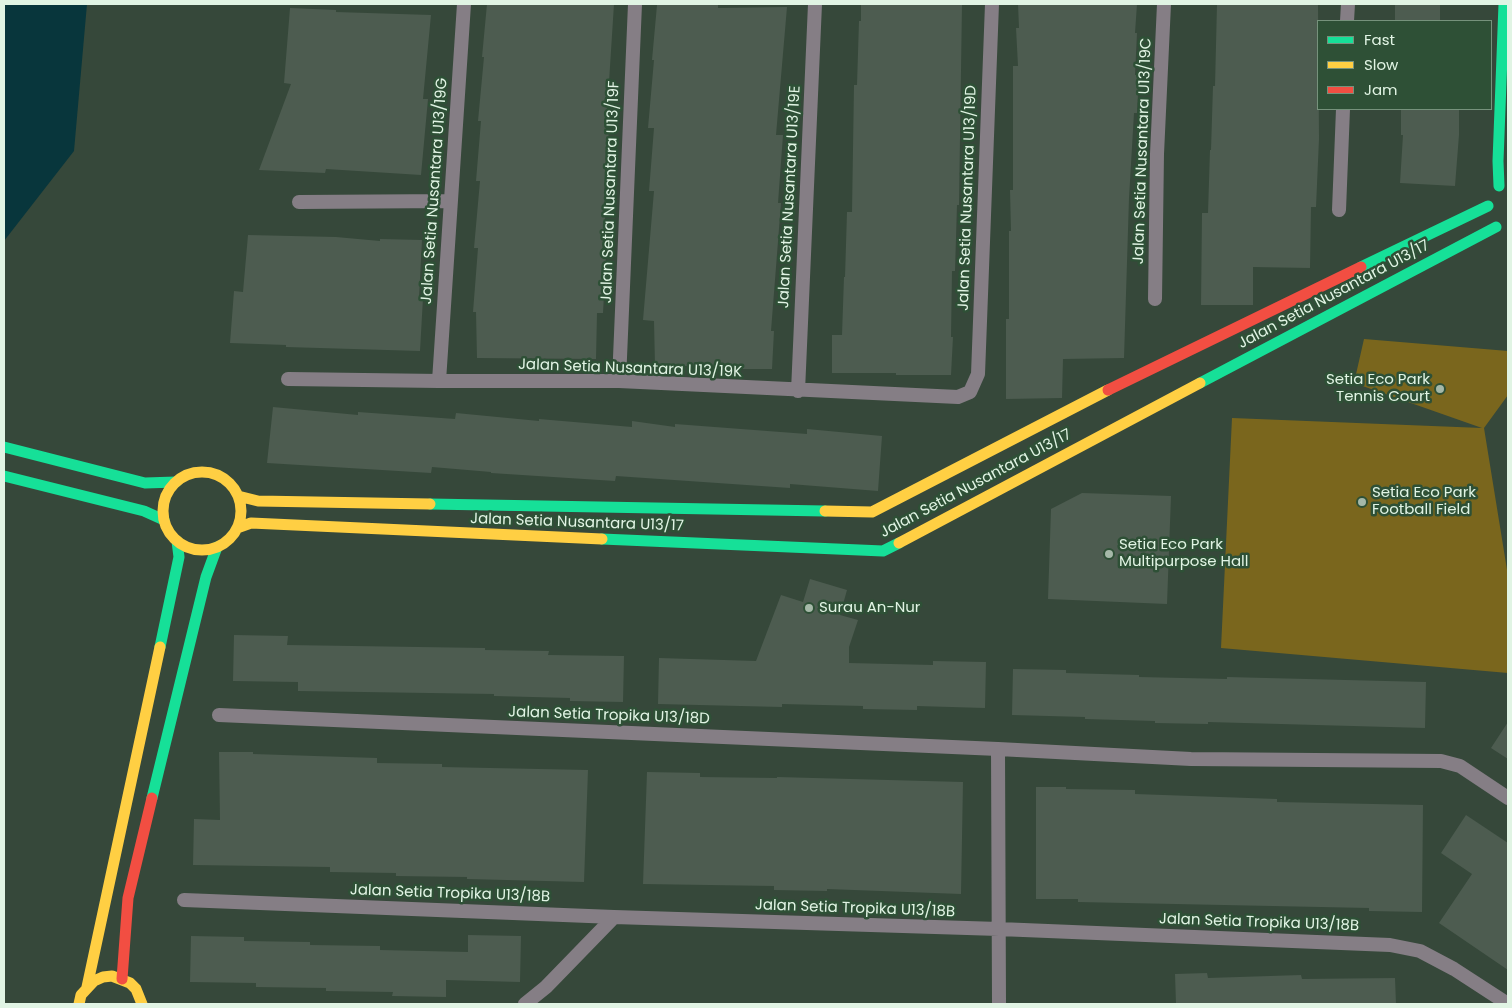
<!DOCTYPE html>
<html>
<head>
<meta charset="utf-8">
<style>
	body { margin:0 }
	#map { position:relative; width:1512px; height:1008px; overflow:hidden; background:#36483a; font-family:Poppins,sans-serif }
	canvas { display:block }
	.frame { position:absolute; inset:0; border:5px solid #e1f4e4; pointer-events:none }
	.legend { position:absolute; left:1317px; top:20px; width:175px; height:90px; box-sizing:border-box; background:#2e5036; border:1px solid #76927c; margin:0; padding:6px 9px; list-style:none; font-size:15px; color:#e1f4e4 }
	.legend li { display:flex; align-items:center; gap:10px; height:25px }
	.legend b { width:25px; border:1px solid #76927c }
</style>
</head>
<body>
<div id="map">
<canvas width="1512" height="1008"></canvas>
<div class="frame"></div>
<ul class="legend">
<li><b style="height:6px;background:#16e098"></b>Fast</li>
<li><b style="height:6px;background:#ffcf43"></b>Slow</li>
<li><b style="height:6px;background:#f24e42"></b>Jam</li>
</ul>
</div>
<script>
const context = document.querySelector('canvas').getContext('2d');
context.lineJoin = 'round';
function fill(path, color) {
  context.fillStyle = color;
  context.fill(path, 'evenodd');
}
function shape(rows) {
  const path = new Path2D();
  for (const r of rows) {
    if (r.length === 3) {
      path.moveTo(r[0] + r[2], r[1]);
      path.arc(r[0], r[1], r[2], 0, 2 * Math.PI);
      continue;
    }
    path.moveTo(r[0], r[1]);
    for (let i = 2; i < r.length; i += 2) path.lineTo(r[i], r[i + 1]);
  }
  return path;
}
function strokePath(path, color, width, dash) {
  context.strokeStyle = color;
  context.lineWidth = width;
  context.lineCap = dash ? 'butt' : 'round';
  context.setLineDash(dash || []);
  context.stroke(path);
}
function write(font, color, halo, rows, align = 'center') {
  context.font = font + ' Poppins,sans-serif';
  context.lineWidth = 5;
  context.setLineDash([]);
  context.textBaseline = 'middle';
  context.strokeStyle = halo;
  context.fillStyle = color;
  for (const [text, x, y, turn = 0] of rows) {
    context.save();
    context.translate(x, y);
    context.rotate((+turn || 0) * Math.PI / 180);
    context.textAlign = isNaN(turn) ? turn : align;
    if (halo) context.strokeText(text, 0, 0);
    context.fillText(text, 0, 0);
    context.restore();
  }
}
const green = shape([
	[1364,339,1508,351,1508,395,1484,428,1508,576,1508,673,1221,648,1232,418,1482,428,1354,383]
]);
const water = shape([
	[4,4,87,4,74,151,4,241]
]);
const building = shape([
	[487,4,614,4,606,129,609,129,604,193,607,193,602,257,606,257,603,313,597,313,596,359,477,358,476,312,473,312,478,248,474,248,480,181,476,181,481,121,478,121,484,57,482,57],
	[861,4,962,4,959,205,957,205,955,271,952,271,951,337,953,337,951,375,896,375,896,373,832,373,832,335,842,335,844,277,845,277,847,212,852,212,854,85,857,85,859,21,861,21],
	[1018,4,1137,4,1135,33,1137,33,1135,75,1139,75,1137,113,1134,113,1129,198,1124,358,1063,359,1062,398,1006,399,1006,319,1009,319,1009,231,1011,231,1010,190,1013,190,1013,66,1018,66,1016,28,1019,28],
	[1217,4,1318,4,1319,139,1316,207,1311,207,1310,268,1253,267,1253,305,1201,305,1202,213,1208,213,1210,150,1211,150,1213,86,1215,86],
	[657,5,718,5,718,8,787,7,776,135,783,135,778,203,781,203,771,331,774,331,772,369,717,369,717,366,655,366,654,321,643,320,654,191,649,191,654,128,648,128,654,60,652,60],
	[1395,5,1440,5,1440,21,1395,21],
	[290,8,336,10,336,12,431,15,423,99,428,99,421,175,326,169,325,173,259,170,291,84,284,83],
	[1401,109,1459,109,1459,135,1455,186,1400,183,1403,135,1401,135],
	[248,235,336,237,380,241,380,239,422,240,419,298,423,298,420,351,286,347,286,345,230,343,234,291,243,292],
	[273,407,358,415,358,412,455,419,456,413,539,421,539,419,632,427,632,421,675,427,675,424,807,434,807,429,882,436,878,491,790,484,790,488,616,476,615,481,491,473,491,472,432,467,431,473,267,463],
	[1082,493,1171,496,1167,604,1048,599,1051,509],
	[810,579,847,590,840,615,858,620,849,647,849,663,933,665,933,661,986,662,985,708,917,706,917,710,863,709,863,706,782,704,782,707,658,704,659,658,756,661,781,595,803,602],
	[234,635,288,636,287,645,485,648,485,650,549,651,548,655,624,656,623,702,570,701,570,698,494,696,494,694,298,691,298,682,233,681],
	[1013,669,1066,670,1066,673,1139,675,1139,677,1227,679,1227,677,1426,682,1425,728,1208,722,1208,724,1155,723,1155,721,1085,719,1085,717,1012,715],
	[1508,722,1508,759,1491,748],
	[219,752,253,752,253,754,377,758,377,763,442,764,442,767,588,770,584,882,467,879,467,877,396,876,396,873,330,872,330,867,193,865,194,819,220,820],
	[647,772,700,773,700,777,777,778,777,777,963,782,961,894,827,889,827,891,774,890,774,886,643,884],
	[1036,787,1066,787,1066,789,1135,790,1135,794,1277,799,1277,802,1423,805,1422,912,1369,911,1369,908,1078,902,1078,899,1036,899],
	[1466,815,1508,843,1508,970,1439,923,1472,874,1441,853],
	[468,935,521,936,520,982,446,980,446,997,392,996,393,992,326,991,326,988,256,987,256,983,190,982,191,936,244,937,244,941,310,942,310,945,380,946,380,950,468,952],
	[1207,973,1208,978,1301,975,1302,979,1395,978,1396,1004,1176,1004,1175,974]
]);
const street = shape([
	[1347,21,1348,4],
	[299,202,450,201],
	[1339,210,1343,109],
	[1155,299,1157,154,1164,4],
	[288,379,439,381,619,381,958,397,970,392,978,374,992,4],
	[439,381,464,4],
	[619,381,635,4],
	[798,391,815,4],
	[219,715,998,749,1191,759,1441,761,1460,766,1508,798],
	[998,749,999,1004],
	[184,900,614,917,999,929,1390,945,1420,951,1454,969,1508,1004],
	[525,1004,546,987,614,917]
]);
const fast = shape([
	[1499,186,1498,161,1504,4],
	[1361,267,1488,206],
	[1200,383,1496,227],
	[4,447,145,483,176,482],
	[4,476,144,511,164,520],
	[430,504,825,511],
	[602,539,883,551,899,543],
	[160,647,179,557,177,541],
	[152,798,206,577,217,547]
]);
const slow = shape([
	[202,511,39],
	[238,496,258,501,430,504],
	[825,511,872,512,1108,390],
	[237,528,251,523,602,539],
	[899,543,1200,383],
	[87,987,160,647],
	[79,1004,81,995,94,981,103,977,112,976,130,983,136,989,142,1004]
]);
const jam = shape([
	[1108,390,1361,267],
	[122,979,128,898,152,798]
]);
const markers = [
	[1440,389,5,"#a5b8a8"],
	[1362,502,5,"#a5b8a8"],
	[1109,554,5,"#a5b8a8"],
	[809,608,5,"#a5b8a8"]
];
const streetNames = [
	["Jalan Setia Nusantara U13/19C",1143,151,-88],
	["Jalan Setia Nusantara U13/19G",435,191,-86],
	["Jalan Setia Nusantara U13/19F",611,192,-88],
	["Jalan Setia Nusantara U13/19E",790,197,-87],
	["Jalan Setia Nusantara U13/19D",968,198,-88],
	["Jalan Setia Nusantara U13/17",1334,295,-28],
	["Jalan Setia Nusantara U13/19K",630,369,2],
	["Jalan Setia Nusantara U13/17",976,484,-28],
	["Jalan Setia Nusantara U13/17",577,523,2],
	["Jalan Setia Tropika U13/18D",609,716,2],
	["Jalan Setia Tropika U13/18B",450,894,2],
	["Jalan Setia Tropika U13/18B",855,909,2],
	["Jalan Setia Tropika U13/18B",1259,923,2]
];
const poiNames = [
	["Setia Eco Park",1430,380,"right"],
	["Tennis Court",1430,397,"right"],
	["Setia Eco Park",1372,493],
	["Football Field",1372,510],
	["Setia Eco Park",1119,545],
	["Multipurpose Hall",1119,562],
	["Surau An-Nur",819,608]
];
fill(green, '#7a661d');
fill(water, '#08363c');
fill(building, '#4d5c50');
strokePath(street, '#857e85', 14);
strokePath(fast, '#16e098', 11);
strokePath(slow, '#ffcf43', 11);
strokePath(jam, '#f24e42', 11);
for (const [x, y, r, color] of markers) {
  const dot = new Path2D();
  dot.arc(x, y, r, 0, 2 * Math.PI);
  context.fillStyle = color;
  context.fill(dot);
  strokePath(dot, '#2e5036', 2);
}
write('15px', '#e1f4e4', '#2e5036', streetNames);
write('15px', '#e1f4e4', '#2e5036', poiNames, 'left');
</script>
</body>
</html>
